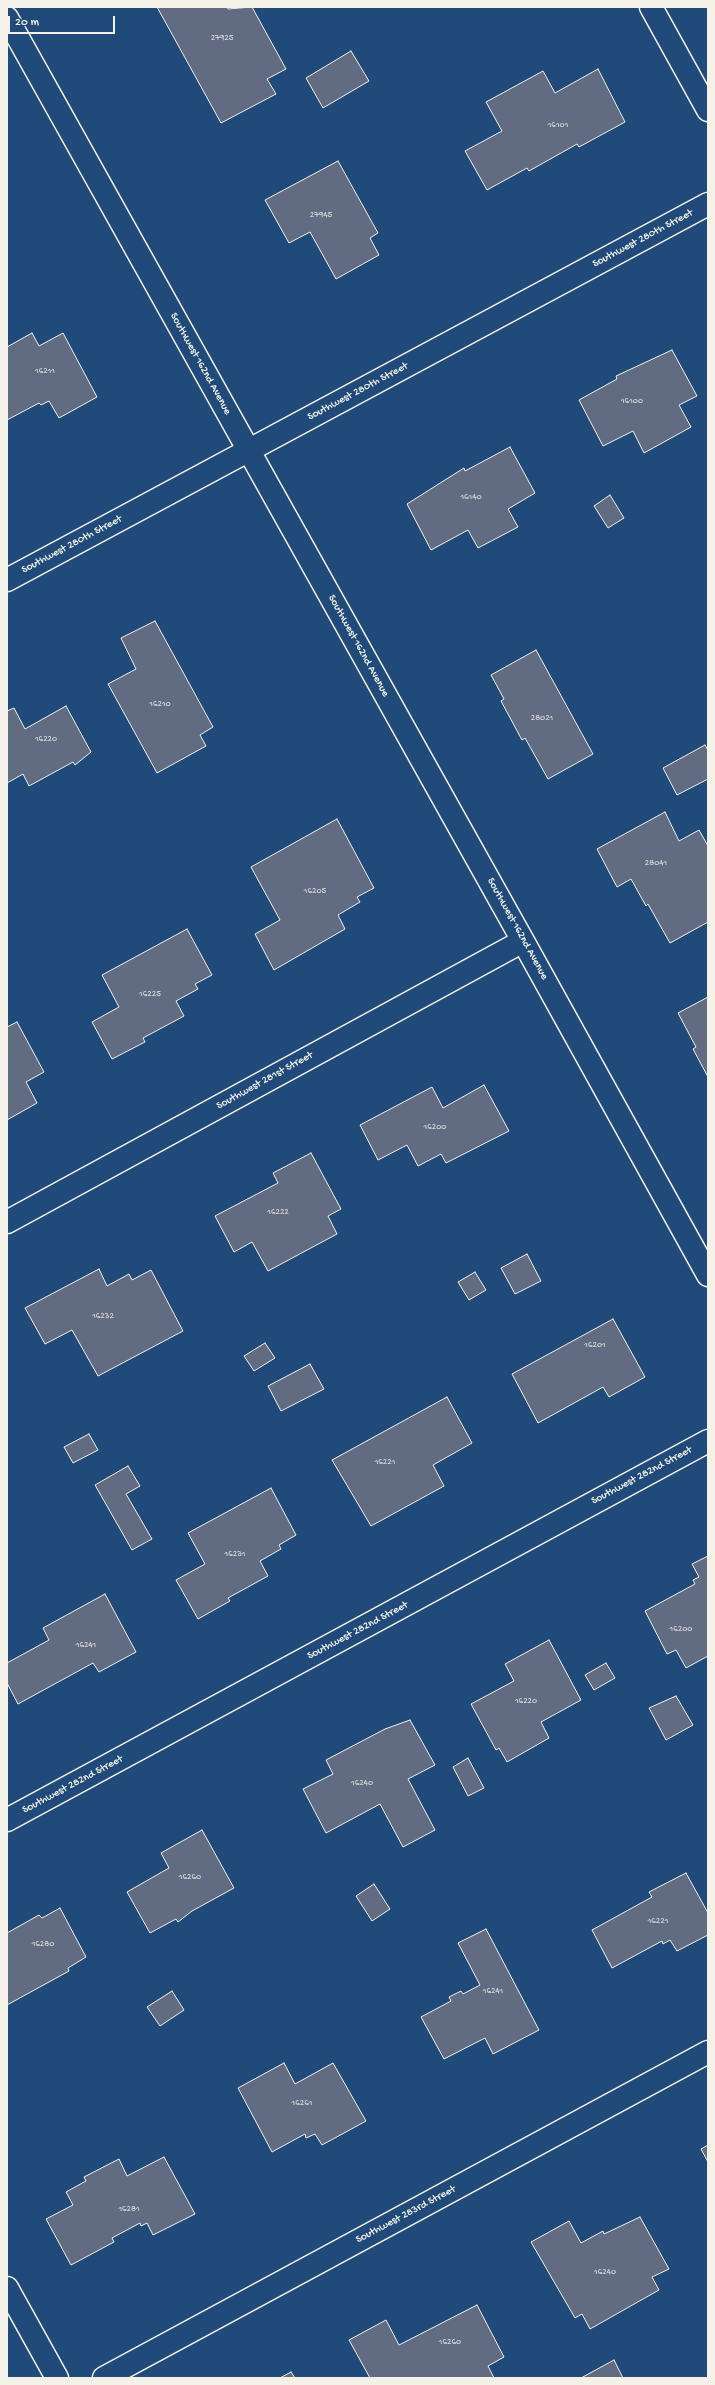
<!DOCTYPE html>
<html>
<head>
<meta charset="utf-8">
<style>
	body { margin:0 }
	#map { position:relative; width:715px; height:2385px; overflow:hidden; background:#1f4a7a; font-family:"Gochi Hand",sans-serif }
	canvas { display:block }
	.frame { position:absolute; inset:0; border:8px solid #f4f1e8; pointer-events:none }
	.scale { position:absolute; left:8px; top:16px; width:107px; height:18px; box-sizing:border-box; border:2px solid #f4f1e8; border-top:0; padding-left:5px; font-size:12px; line-height:14px; white-space:nowrap; color:#f4f1e8; -webkit-text-stroke:3px #1f4a7a; paint-order:stroke }
</style>
</head>
<body>
<div id="map">
<canvas width="715" height="2385"></canvas>
<div class="frame"></div>
<div class="scale">20 m</div>
</div>
<script>
const context = document.querySelector('canvas').getContext('2d');
context.lineJoin = 'round';
function fill(path, color) {
  context.fillStyle = color;
  context.fill(path, 'evenodd');
}
function shape(rows) {
  const path = new Path2D();
  for (const r of rows) {
    path.moveTo(r[0], r[1]);
    for (let i = 2; i < r.length; i += 2) path.lineTo(r[i], r[i + 1]);
  }
  return path;
}
function strokePath(path, color, width, dash) {
  context.strokeStyle = color;
  context.lineWidth = width;
  context.lineCap = dash ? 'butt' : 'round';
  context.setLineDash(dash || []);
  context.stroke(path);
}
function write(font, color, halo, rows, align = 'center') {
  context.font = font + ' "Gochi Hand",sans-serif';
  context.lineWidth = 3;
  context.setLineDash([]);
  context.textBaseline = 'middle';
  context.strokeStyle = halo;
  context.fillStyle = color;
  for (const [text, x, y, turn = 0] of rows) {
    context.save();
    context.translate(x, y);
    context.rotate((+turn || 0) * Math.PI / 180);
    context.textAlign = isNaN(turn) ? turn : align;
    if (halo) context.strokeText(text, 0, 0);
    context.fillText(text, 0, 0);
    context.restore();
  }
}
const building = shape([
	[157,7,227,7,228,9,252,7,286,69,267,79,276,94,221,123,157,7],
	[351,51,369,81,323,108,306,78,351,51],
	[598,69,625,122,579,147,577,144,529,171,527,168,487,190,465,151,502,131,486,102,543,71,555,93,598,69],
	[338,161,378,233,370,238,379,255,336,279,310,232,289,243,265,200,338,161],
	[32,333,39,346,63,333,97,397,59,418,49,401,41,405,39,403,7,420,7,347,32,333],
	[672,350,697,396,679,405,691,427,644,453,633,431,603,446,579,400,617,379,616,376,672,350],
	[510,447,535,493,508,509,518,527,478,548,468,530,431,550,407,504,464,468,465,471,510,447],
	[610,495,624,518,608,528,594,506,610,495],
	[155,621,213,727,200,735,206,746,157,773,108,684,136,669,121,638,155,621],
	[536,650,593,754,548,779,525,738,522,740,501,701,504,699,491,675,536,650],
	[66,706,91,752,75,765,73,762,29,786,23,774,7,783,7,711,14,708,25,729,66,706],
	[705,745,708,750,708,779,677,795,663,768,705,745],
	[665,812,679,841,699,830,708,846,708,922,670,943,648,904,646,906,631,879,617,887,597,849,665,812],
	[337,819,374,888,357,897,360,902,338,915,345,929,274,970,255,934,280,920,251,867,337,819],
	[187,929,212,975,195,984,198,989,176,1001,184,1016,143,1038,145,1042,112,1059,92,1022,119,1007,102,975,187,929],
	[708,997,708,1077,693,1049,696,1047,678,1013,708,997],
	[17,1022,44,1072,26,1082,37,1103,7,1120,7,1027,17,1022],
	[484,1085,509,1131,446,1163,441,1154,418,1166,407,1145,378,1160,360,1125,432,1087,443,1108,484,1085],
	[311,1153,341,1209,328,1216,337,1234,268,1271,252,1242,234,1252,215,1216,278,1183,273,1173,311,1153],
	[527,1254,541,1281,515,1294,501,1268,527,1254],
	[99,1269,107,1286,129,1274,132,1280,151,1270,183,1331,98,1376,72,1330,45,1344,25,1308,99,1269],
	[475,1272,486,1290,469,1300,458,1282,475,1272],
	[613,1319,645,1377,609,1397,603,1387,538,1423,512,1374,613,1319],
	[265,1343,275,1358,254,1371,244,1356,265,1343],
	[310,1364,324,1389,281,1411,268,1386,310,1364],
	[447,1397,472,1443,433,1465,444,1486,371,1526,332,1460,447,1397],
	[89,1434,98,1450,73,1463,64,1447,89,1434],
	[128,1466,140,1486,126,1494,152,1539,132,1550,95,1485,128,1466],
	[271,1488,296,1535,279,1545,281,1549,260,1561,268,1576,228,1598,230,1601,198,1619,176,1580,205,1564,188,1533,271,1488],
	[708,1556,708,1656,686,1668,676,1650,667,1654,645,1611,695,1584,693,1580,699,1577,692,1564,708,1556],
	[105,1594,136,1652,99,1672,93,1663,18,1704,7,1683,7,1663,49,1640,43,1628,105,1594],
	[549,1640,581,1700,541,1722,549,1738,507,1762,499,1748,496,1750,471,1704,514,1681,505,1664,549,1640],
	[606,1663,615,1678,594,1690,585,1675,606,1663],
	[676,1696,693,1725,666,1740,649,1708,676,1696],
	[410,1720,435,1765,408,1779,435,1830,403,1847,380,1804,326,1833,303,1789,333,1774,326,1760,385,1729,410,1720],
	[468,1758,484,1788,468,1796,453,1767,468,1758],
	[202,1830,234,1888,192,1911,178,1922,176,1919,150,1933,127,1892,169,1868,161,1853,202,1830],
	[686,1873,708,1913,708,1935,677,1951,670,1940,663,1944,662,1941,612,1968,592,1930,652,1897,649,1892,686,1873],
	[374,1884,390,1909,372,1921,356,1896,374,1884],
	[60,1908,86,1957,68,1968,69,1971,7,2005,7,1933,39,1915,42,1918,60,1908],
	[486,1929,539,2030,493,2054,485,2038,444,2059,421,2017,451,2001,449,1997,461,1991,463,1994,480,1985,458,1943,486,1929],
	[172,1991,184,2010,160,2026,147,2007,172,1991],
	[284,2063,295,2084,333,2063,366,2121,322,2145,315,2134,306,2138,305,2134,272,2152,238,2088,284,2063],
	[708,2145,708,2162,701,2149,708,2145],
	[164,2157,195,2214,153,2235,147,2223,141,2226,140,2223,112,2238,114,2242,71,2265,46,2219,73,2205,66,2192,86,2181,84,2177,119,2159,127,2176,164,2157],
	[640,2217,669,2269,652,2277,659,2290,590,2329,582,2314,575,2318,531,2242,569,2221,581,2243,603,2231,604,2234,640,2217],
	[477,2305,504,2357,488,2366,494,2378,370,2378,349,2340,386,2320,399,2345,477,2305],
	[614,2360,623,2378,581,2378,614,2360],
	[291,2372,295,2378,280,2378,291,2372]
]);
const minor = shape([
	[651,7,708,110],
	[7,18,523,941,708,1275],
	[7,580,708,204],
	[7,1222,523,941],
	[7,1820,708,1441],
	[7,2288,57,2378],
	[104,2378,708,2052]
]);
const numberNames = [
	["27925",222,39],
	["16101",558,126],
	["27945",321,216],
	["16211",45,372],
	["16100",632,402],
	["16140",471,498],
	["16210",160,705],
	["28021",542,719],
	["16220",46,740],
	["28041",656,864],
	["16205",315,892],
	["16225",150,995],
	["16200",435,1128],
	["16222",278,1213],
	["16232",103,1317],
	["16201",595,1346],
	["16221",385,1463],
	["16231",235,1555],
	["16200",681,1630],
	["16241",86,1646],
	["16220",526,1702],
	["16240",362,1784],
	["16260",190,1878],
	["16221",658,1922],
	["16280",43,1945],
	["16241",493,1992],
	["16261",302,2104],
	["16281",129,2210],
	["16240",605,2273],
	["16260",450,2343]
];
const streetNames = [
	["Southwest 280th Street",643,239,-28],
	["Southwest 162nd Avenue",200,364,61],
	["Southwest 280th Street",358,392,-28],
	["Southwest 280th Street",72,545,-28],
	["Southwest 162nd Avenue",358,646,61],
	["Southwest 162nd Avenue",517,929,61],
	["Southwest 281st Street",265,1081,-29],
	["Southwest 282nd Street",642,1476,-28],
	["Southwest 282nd Street",358,1631,-28],
	["Southwest 282nd Street",73,1785,-28],
	["Southwest 283rd Street",406,2215,-28]
];
fill(building, '#616b82');
strokePath(building, '#f4f1e8', 1);
strokePath(minor, '#f4f1e8', 25);
strokePath(minor, '#1f4a7a', 22);
write('9px', '#cfd0ce', null, numberNames);
write('11px', '#f4f1e8', '#1f4a7a', streetNames);
</script>
</body>
</html>
